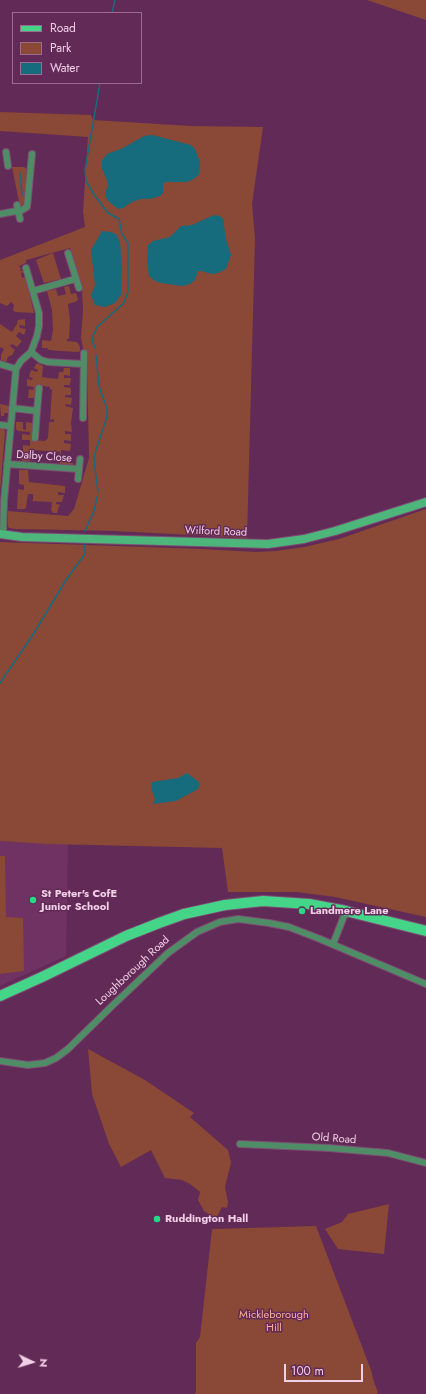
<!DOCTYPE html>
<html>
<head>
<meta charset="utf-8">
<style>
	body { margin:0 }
	#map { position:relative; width:426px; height:1394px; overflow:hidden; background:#622a56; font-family:Jost,sans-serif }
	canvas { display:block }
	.legend { position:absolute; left:12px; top:12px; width:130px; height:72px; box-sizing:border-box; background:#622a56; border:1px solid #9b6c90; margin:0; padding:5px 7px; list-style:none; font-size:12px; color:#f1cfe7 }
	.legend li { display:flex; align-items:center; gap:8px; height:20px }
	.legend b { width:20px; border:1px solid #9b6c90 }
	.north { position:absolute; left:12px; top:1342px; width:40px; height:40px; -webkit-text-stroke:3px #622a56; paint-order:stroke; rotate:94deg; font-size:11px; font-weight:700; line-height:16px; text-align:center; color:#f1cfe7 }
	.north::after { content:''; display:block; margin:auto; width:14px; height:18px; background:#f1cfe7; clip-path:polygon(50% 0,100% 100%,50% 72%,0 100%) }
	.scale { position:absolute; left:284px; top:1364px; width:79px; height:18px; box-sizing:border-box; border:2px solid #f1cfe7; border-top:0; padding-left:5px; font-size:12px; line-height:14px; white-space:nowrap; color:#f1cfe7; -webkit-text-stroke:3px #622a56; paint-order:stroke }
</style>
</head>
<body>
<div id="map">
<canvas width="426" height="1394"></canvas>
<ul class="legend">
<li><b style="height:5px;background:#44d589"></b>Road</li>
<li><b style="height:11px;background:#8a4836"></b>Park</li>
<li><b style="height:11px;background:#166b7d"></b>Water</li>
</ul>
<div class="north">N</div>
<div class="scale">100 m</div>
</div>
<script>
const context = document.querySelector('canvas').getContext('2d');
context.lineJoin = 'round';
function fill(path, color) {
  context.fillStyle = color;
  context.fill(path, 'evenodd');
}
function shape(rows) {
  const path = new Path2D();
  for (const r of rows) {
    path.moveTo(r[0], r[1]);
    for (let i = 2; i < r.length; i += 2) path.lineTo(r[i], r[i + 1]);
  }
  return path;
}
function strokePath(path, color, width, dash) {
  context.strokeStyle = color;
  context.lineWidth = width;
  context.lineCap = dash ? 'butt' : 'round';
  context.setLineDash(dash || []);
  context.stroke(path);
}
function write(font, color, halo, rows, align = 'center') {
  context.font = font + ' Jost,sans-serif';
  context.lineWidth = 3;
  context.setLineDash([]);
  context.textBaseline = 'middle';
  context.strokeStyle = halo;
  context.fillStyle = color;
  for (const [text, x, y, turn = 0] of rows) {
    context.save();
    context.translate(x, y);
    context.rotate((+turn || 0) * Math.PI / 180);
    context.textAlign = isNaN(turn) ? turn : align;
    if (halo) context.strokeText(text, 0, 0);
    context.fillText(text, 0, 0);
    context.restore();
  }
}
const built = shape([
	[0,841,68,844,66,956,0,986]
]);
const green = shape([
	[367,0,426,0,426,20],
	[0,112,91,115,93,120,191,126,263,127,252,204,255,239,247,538,115,531,15,529,9,528,8,526,8,511,68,516,74,509,89,458,87,353,84,353,81,338,83,310,82,289,83,289,70,248,26,260,26,263,19,266,20,268,23,268,20,269,20,271,24,270,24,272,21,273,22,278,25,277,26,279,34,313,15,312,13,310,14,305,11,302,7,306,0,303,0,260,85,227,83,212,88,137,0,131],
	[12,167,24,167,27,169,25,203,20,207],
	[53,253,61,279,44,283,36,260],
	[69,286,71,294,76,293,78,300,75,302,68,304,70,320,69,339,67,339,67,341,77,342,80,347,80,351,78,352,60,351,49,350,47,348,42,348,42,340,51,341,53,330,52,310,47,291,56,289,58,296,66,294,64,287],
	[25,319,25,326,19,325,20,328,26,329,24,335,19,332,16,336,22,341,17,347,12,344,10,346,15,350,12,355,8,357,6,362,1,360,1,355,4,349,0,347,0,324,12,332,17,324,18,320],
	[37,363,43,366,42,377,48,378,58,379,59,372,63,372,64,368,70,368,70,376,64,375,64,378,71,378,70,385,64,385,64,387,71,388,71,395,65,395,65,397,72,398,71,405,66,404,65,406,73,408,71,423,72,432,65,431,65,434,71,434,71,441,64,440,64,443,71,444,70,451,61,450,61,455,67,455,67,463,73,463,73,465,60,464,60,452,32,450,30,461,22,461,21,459,21,454,28,454,28,452,23,452,23,445,30,446,30,440,22,440,22,434,30,435,30,432,18,431,16,429,16,422,23,422,23,429,26,430,26,422,32,423,33,425,32,440,45,441,48,438,49,422,54,422,54,419,50,420,52,390,50,389,50,387,37,385,35,398,28,398,29,389,33,390,34,387,27,386,27,379,32,380,33,378,29,377,31,370,37,372,38,370,34,368],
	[0,404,9,406,9,413,4,413,4,416,1,416],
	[0,428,4,429,5,432,0,492],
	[19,470,28,470,29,482,65,486,65,493,58,492,58,495,64,495,62,502,56,502,56,504,61,505,59,506,57,513,53,513,51,510,52,502,31,501,33,500,33,494,28,494,26,507,25,509,17,509,18,489,24,490,24,485,19,484],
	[426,509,426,917,335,897,296,892,228,892,222,848,48,844,0,841,0,542,203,549,256,552,276,551,304,547,339,539],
	[0,856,5,856,6,917,23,918,24,971,0,974],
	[88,1049,145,1080,194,1113,190,1117,228,1150,231,1163,225,1187,228,1202,227,1208,222,1207,216,1219,204,1211,198,1200,200,1192,190,1184,182,1180,165,1178,151,1150,121,1167,109,1144,92,1094],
	[389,1204,384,1254,338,1249,325,1229,342,1222,348,1214],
	[316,1226,371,1370,374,1382,378,1392,377,1394,195,1394,196,1392,196,1343,200,1337,212,1229]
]);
const water = shape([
	[152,135,191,145,195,149,200,162,199,174,194,179,187,182,166,182,163,184,163,193,160,196,150,199,141,199,132,202,123,208,118,209,107,200,105,192,108,187,107,180,102,169,102,161,107,154,123,148,144,136],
	[214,215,220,216,223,219,226,239,231,255,226,269,218,273,212,274,201,271,198,271,195,280,190,284,182,286,161,283,155,281,149,276,147,260,148,245,153,241,170,237,181,226,192,225],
	[102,231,111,232,116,234,120,242,122,268,121,295,115,303,105,307,95,305,91,295,95,285,91,250],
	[187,773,199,782,200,784,198,789,176,801,153,804,155,799,151,788,152,782,178,778]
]);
const stream = shape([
	[112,13,115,0],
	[20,173,22,195],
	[95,348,92,339,97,327,124,303,128,292,128,243,122,234,119,219,108,213,95,196,86,181,85,170,100,83],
	[96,355,99,386,107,409,107,417,95,453,94,461,98,492],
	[85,531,94,511,97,497],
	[0,683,34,633,66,580,85,554,84,544]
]);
const street = shape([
	[6,152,8,166],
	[17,205,20,219],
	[0,214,22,210,27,207,32,154],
	[68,253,79,288],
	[33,291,75,279],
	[31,352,41,360,48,362,83,364],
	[0,364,16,369],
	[12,408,37,411,35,438],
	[37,411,39,388],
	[83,418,84,353],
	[0,425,10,426],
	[7,464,79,469],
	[78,479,80,459],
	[3,535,4,501,16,369,21,361,31,352,37,336,39,326,39,313,26,268],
	[333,944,346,911],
	[0,1061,28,1065,45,1063,56,1058,68,1049,113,1005,168,953,197,932,220,922,238,919,269,923,289,927,320,939,426,984],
	[240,1144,329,1148,388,1153,426,1163]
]);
const secondary = shape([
	[0,534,22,537,268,544,304,539,335,531,426,502]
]);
const primary = shape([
	[0,996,42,977,126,936,159,923,184,914,225,905,263,901,309,904,346,911,426,931]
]);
const markers = [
	[33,900,4,"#29d885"],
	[302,911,4,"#29d885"],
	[157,1219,4,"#29d885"]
];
const streetNames = [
	["Dalby Close",44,457,4],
	["Wilford Road",216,532,2],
	["Loughborough Road",133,971,-43],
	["Old Road",334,1139,4]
];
const poiNames = [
	["St Peter's CofE",41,894],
	["Junior School",41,907],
	["Landmere Lane",310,911],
	["Ruddington Hall",165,1219]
];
const parkNames = [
	["Mickleborough",274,1315],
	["Hill",274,1328]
];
fill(built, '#703263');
fill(green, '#8a4836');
fill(water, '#166b7d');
strokePath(stream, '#166b7d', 1.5);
strokePath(street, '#7f4b73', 8);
strokePath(secondary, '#7f4b73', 10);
strokePath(primary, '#7f4b73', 12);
strokePath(street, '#4f8d67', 6);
strokePath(secondary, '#4cb67b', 8);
strokePath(primary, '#44d589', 10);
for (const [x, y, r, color] of markers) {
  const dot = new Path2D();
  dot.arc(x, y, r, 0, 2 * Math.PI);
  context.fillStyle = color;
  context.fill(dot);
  strokePath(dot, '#622a56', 1.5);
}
write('11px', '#f1cfe7', '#622a56', streetNames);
write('bold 11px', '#f1cfe7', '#622a56', poiNames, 'left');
write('11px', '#fdae98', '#622a56', parkNames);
</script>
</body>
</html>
